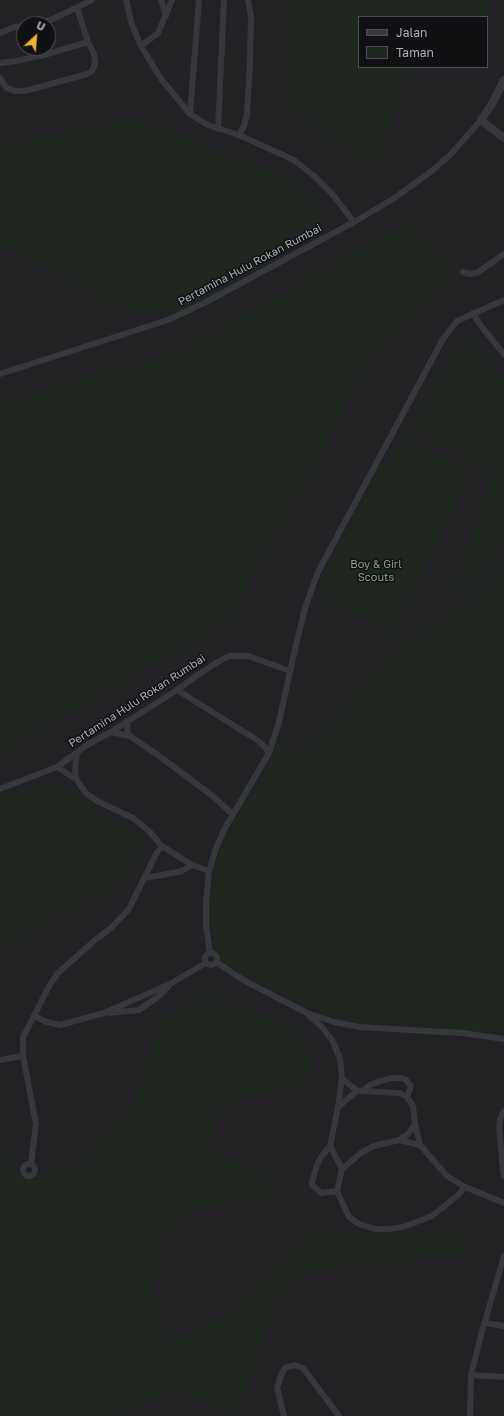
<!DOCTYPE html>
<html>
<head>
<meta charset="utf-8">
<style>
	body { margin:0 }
	#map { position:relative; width:504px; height:1416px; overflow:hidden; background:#161618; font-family:"Golos Text",sans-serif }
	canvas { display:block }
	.legend { position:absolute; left:358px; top:16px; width:130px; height:52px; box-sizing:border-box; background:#111113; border:1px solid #4d4f55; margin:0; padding:5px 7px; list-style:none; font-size:12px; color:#a8adb8 }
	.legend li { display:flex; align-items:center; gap:8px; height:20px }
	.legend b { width:20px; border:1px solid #4d4f55 }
	.north { position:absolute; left:16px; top:16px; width:40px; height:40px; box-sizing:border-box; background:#111113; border:1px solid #4d4f55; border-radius:50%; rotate:26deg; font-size:11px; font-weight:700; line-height:16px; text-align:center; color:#a8adb8 }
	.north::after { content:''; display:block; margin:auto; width:14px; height:18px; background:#f2b134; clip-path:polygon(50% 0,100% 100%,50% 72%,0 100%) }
</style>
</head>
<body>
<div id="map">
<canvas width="504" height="1416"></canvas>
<ul class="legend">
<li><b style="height:5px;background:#37383d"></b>Jalan</li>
<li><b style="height:11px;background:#1e261f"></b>Taman</li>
</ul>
<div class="north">U</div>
</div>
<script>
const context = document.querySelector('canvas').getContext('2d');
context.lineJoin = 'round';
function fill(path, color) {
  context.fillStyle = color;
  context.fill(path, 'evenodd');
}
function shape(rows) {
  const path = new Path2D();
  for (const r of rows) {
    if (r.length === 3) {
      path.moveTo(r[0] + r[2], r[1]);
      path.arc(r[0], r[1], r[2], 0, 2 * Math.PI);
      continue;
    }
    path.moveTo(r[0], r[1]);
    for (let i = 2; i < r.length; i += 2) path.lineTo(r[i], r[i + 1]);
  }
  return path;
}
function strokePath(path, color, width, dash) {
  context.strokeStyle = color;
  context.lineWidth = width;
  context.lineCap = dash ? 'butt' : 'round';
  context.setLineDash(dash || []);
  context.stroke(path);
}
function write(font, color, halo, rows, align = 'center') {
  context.font = font + ' "Golos Text",sans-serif';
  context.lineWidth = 3;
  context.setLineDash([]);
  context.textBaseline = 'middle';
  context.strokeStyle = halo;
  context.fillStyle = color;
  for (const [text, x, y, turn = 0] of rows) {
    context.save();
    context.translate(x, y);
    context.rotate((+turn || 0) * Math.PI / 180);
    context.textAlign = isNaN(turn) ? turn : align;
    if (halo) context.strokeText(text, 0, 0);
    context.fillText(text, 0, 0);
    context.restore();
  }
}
const built = shape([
	[0,0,504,0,504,1416,0,1416],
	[359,17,487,17,487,67,359,67],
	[24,24,48,24,48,48,24,48]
]);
const green = shape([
	[292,0,490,0,487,28,487,17,359,17,359,67,413,67,373,168,288,105],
	[135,119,289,177,331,224,185,312,127,311,0,245,0,145,3,146],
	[406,223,458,274,369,363,230,619,0,754,0,405,191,346],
	[466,338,504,379,504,535,493,564,448,602,493,470,408,429],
	[398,438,473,471,394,634,318,592],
	[504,562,504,1039,362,1025,337,1019,248,978,223,961,212,937,207,907,215,871,229,829,271,763,279,739,306,752,366,683,390,657,451,616,496,576],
	[51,780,147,842,117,888,63,912,28,932,0,946,0,798],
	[208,994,292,1028,312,1057,306,1087,246,1096,216,1109,210,1148,269,1177,277,1196,196,1208,159,1239,153,1291,169,1341,238,1311,304,1237,466,1229,468,1253,313,1271,277,1300,234,1416,182,1390,112,1416,0,1416,0,1242,6,1230,0,1226,0,1158,23,1170,28,1176,35,1172,74,1173,133,1105,159,1019]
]);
const minor = shape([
	[126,0,132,25,141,46,161,79,190,114,208,125,239,135,294,160,314,176,333,195,354,222],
	[161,0,166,16],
	[36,24,53,19,92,0],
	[0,33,14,27,24,26],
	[141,46,158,33,172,0],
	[0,63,16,61,44,55,88,42],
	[0,78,2,82,7,88,15,91,25,91,87,74,92,71,95,64,94,54,88,42,77,8],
	[190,114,199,0],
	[218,129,224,0],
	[239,135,244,126,247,114,250,63,251,17,248,0],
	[463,272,469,274,477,273,504,254],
	[473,313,481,326,504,354],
	[0,374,168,320,206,302,354,222,393,199,433,170,451,154,481,120],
	[177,690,257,740,263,745,269,753],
	[127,721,128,733,130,736],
	[111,732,130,736,162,758,214,797,232,814],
	[57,767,76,779,86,793,97,801,133,818,149,831,162,846,192,865,209,871],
	[76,779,75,769,77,753],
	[0,789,57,767,87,745,111,732,177,690,199,674,221,660,230,656,248,656,290,671],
	[162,846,156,854,129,909,111,928,94,941,58,973,49,986,34,1016,47,1022,60,1025,104,1013,170,984,206,963],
	[145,878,173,873,182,871,192,865],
	[210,953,206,926,206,904,209,871,216,848,225,828,269,753,279,722,292,662,305,608,318,572,443,339,457,321,504,300],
	[211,959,6],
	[216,962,245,981,307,1013,334,1022,359,1027,462,1033,504,1039],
	[109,1013,139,1010,159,996,169,986],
	[309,1015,322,1027,332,1040,340,1058,342,1078,357,1091,400,1093,407,1097,413,1106,415,1124,420,1145,447,1176,465,1187,504,1203],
	[0,1060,23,1056],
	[363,1091,370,1085,378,1082,391,1078,402,1078,405,1079,411,1086,407,1097],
	[338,1107,357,1091],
	[504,1111,500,1119,499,1127,502,1161,504,1161],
	[415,1124,408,1134,399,1140,374,1146,362,1152,342,1169,337,1191,349,1217,359,1224,375,1229,389,1229,403,1227,432,1216,457,1196,465,1187],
	[399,1140,420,1145],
	[330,1146,342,1169],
	[502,1161,504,1176],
	[31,1164,36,1124,23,1056,23,1037,34,1016],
	[29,1170,6],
	[337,1191,321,1193,312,1185,312,1182,317,1165,321,1157,330,1146,338,1107,342,1078],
	[485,1323,504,1326],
	[471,1375,504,1377],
	[284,1416,277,1387,282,1373,285,1368,295,1365,303,1368,339,1416],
	[470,1416,471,1375,481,1335,504,1256]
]);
const tertiary = shape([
	[504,80,492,104,481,120,504,138]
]);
const streetNames = [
	["Pertamina Hulu Rokan Rumbai",250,265,-28],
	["Pertamina Hulu Rokan Rumbai",137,701,-33]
];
const parkNames = [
	["Boy & Girl",376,565],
	["Scouts",376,578]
];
fill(built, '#222225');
fill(green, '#1e261f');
strokePath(minor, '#37383d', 6);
strokePath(tertiary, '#37383d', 8);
write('11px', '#a8adb8', '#111113', streetNames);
write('11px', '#7fa381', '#111113', parkNames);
</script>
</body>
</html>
